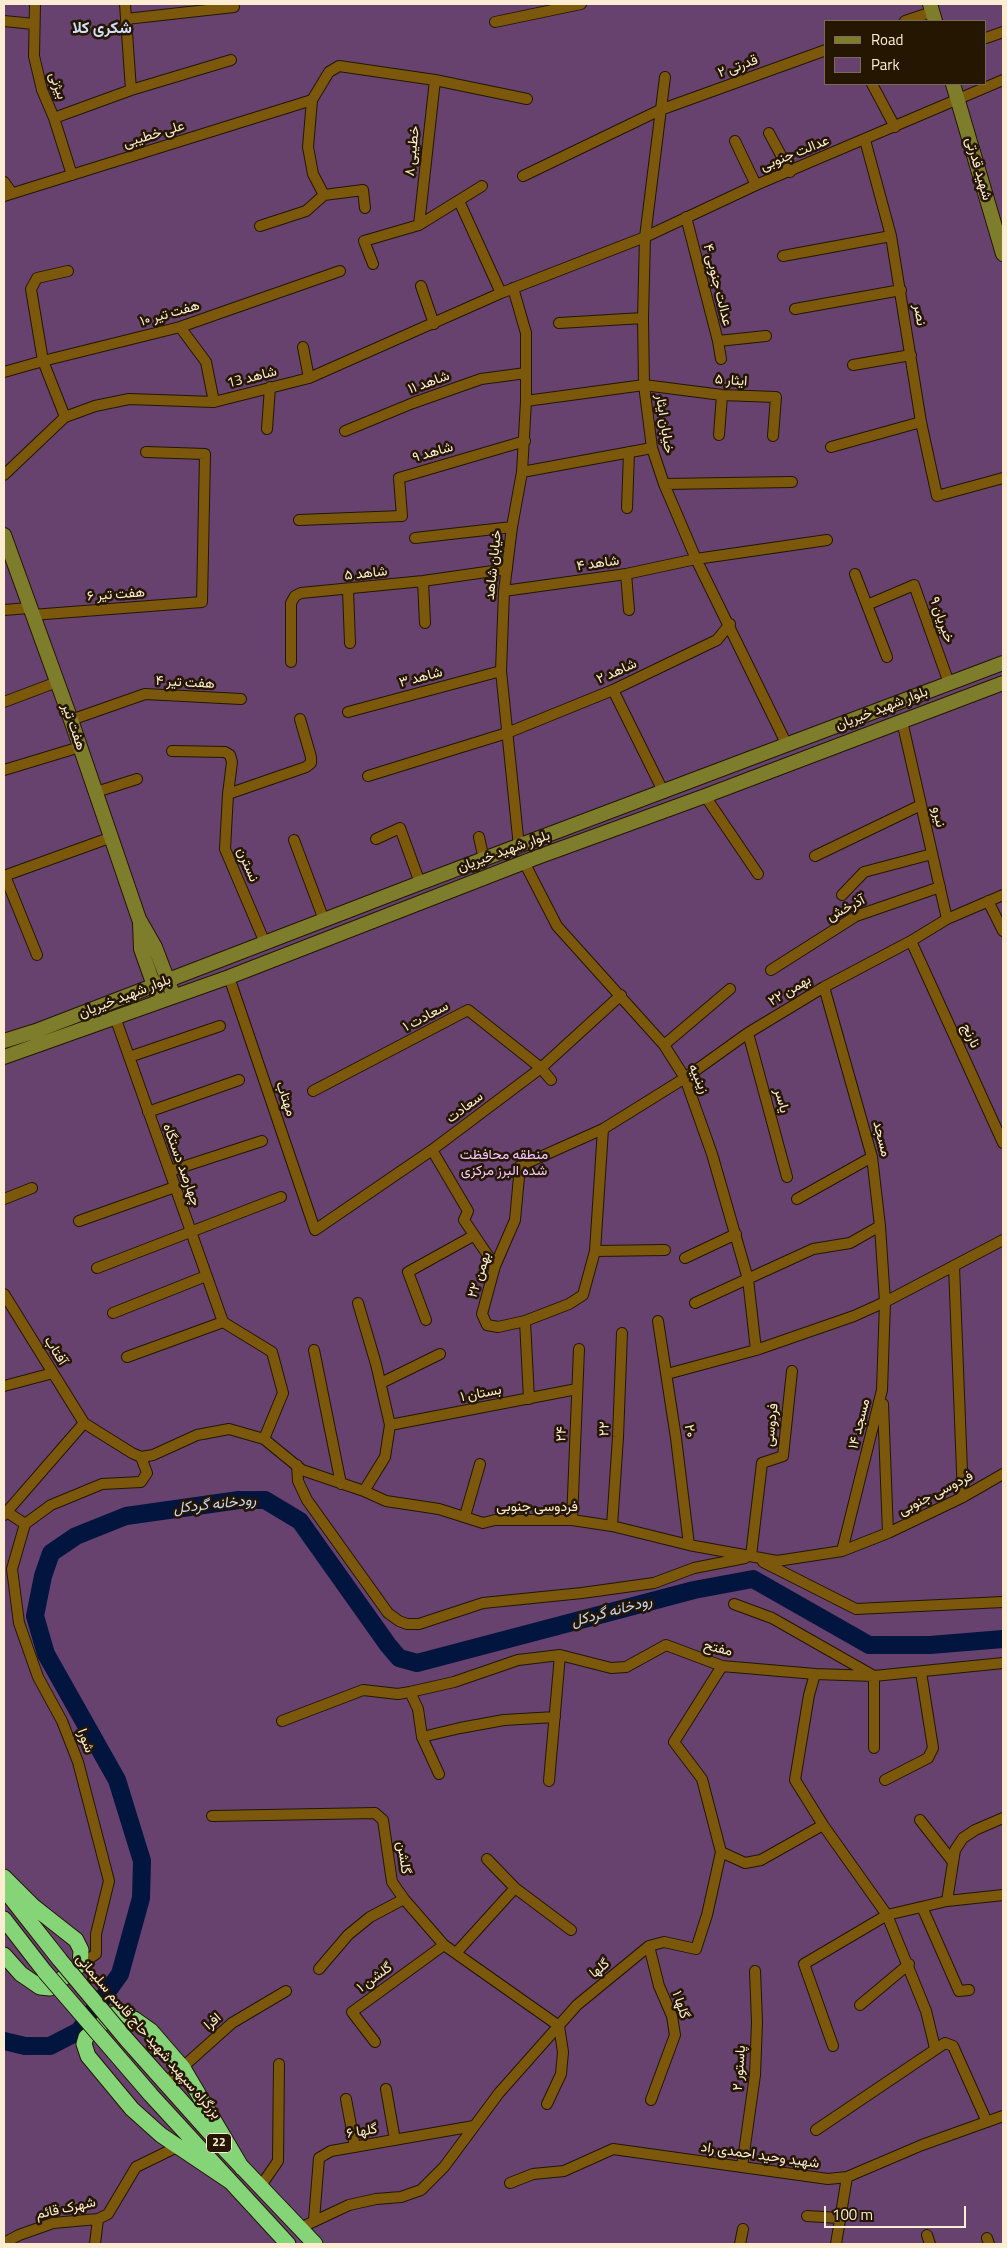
<!DOCTYPE html>
<html>
<head>
<meta charset="utf-8">
<style>
	body { margin:0 }
	#map { position:relative; width:1007px; height:2248px; overflow:hidden; background:#402d08; font-family:"Titillium Web",sans-serif }
	canvas { display:block }
	.frame { position:absolute; inset:0; border:5px solid #fcecd2; pointer-events:none }
	.legend { position:absolute; left:824px; top:20px; width:162px; height:65px; box-sizing:border-box; background:#241600; border:1px solid #7a6c54; margin:0; padding:6px 9px; list-style:none; font-size:15px; color:#fcecd2 }
	.legend li { display:flex; align-items:center; gap:10px; height:25px }
	.legend b { width:25px; border:1px solid #7a6c54 }
	.scale { position:absolute; left:824px; top:2206px; width:142px; height:22px; box-sizing:border-box; border:2px solid #fcecd2; border-top:0; padding-left:6px; font-size:15px; line-height:18px; white-space:nowrap; color:#fcecd2; -webkit-text-stroke:4px #241600; paint-order:stroke }
</style>
</head>
<body>
<div id="map">
<canvas width="1007" height="2248"></canvas>
<div class="frame"></div>
<ul class="legend">
<li><b style="height:6px;background:#7e7d2c"></b>Road</li>
<li><b style="height:14px;background:#67426f"></b>Park</li>
</ul>
<div class="scale">100 m</div>
</div>
<script>
const context = document.querySelector('canvas').getContext('2d');
context.lineJoin = 'round';
function fill(path, color) {
  context.fillStyle = color;
  context.fill(path, 'evenodd');
}
function shape(rows) {
  const path = new Path2D();
  for (const r of rows) {
    path.moveTo(r[0], r[1]);
    for (let i = 2; i < r.length; i += 2) path.lineTo(r[i], r[i + 1]);
  }
  return path;
}
function strokePath(path, color, width, dash) {
  context.strokeStyle = color;
  context.lineWidth = width;
  context.lineCap = dash ? 'butt' : 'round';
  context.setLineDash(dash || []);
  context.stroke(path);
}
function write(font, color, halo, rows, align = 'center') {
  context.font = font + ' "Titillium Web",Vazirmatn,sans-serif';
  context.lineWidth = 5;
  context.setLineDash([]);
  context.textBaseline = 'middle';
  context.strokeStyle = halo;
  context.fillStyle = color;
  for (const [text, x, y, turn = 0] of rows) {
    context.save();
    context.translate(x, y);
    context.rotate((+turn || 0) * Math.PI / 180);
    context.textAlign = isNaN(turn) ? turn : align;
    if (halo) context.strokeText(text, 0, 0);
    context.fillText(text, 0, 0);
    context.restore();
  }
}
const green = shape([
	[4,4,1003,4,1003,2244,4,2244],
	[826,21,986,21,986,84,826,84]
]);
const river = shape([
	[4,2041,25,2046,50,2046,79,2031,120,1974,141,1898,142,1861,117,1780,46,1654,35,1616,43,1576,51,1553,76,1536,126,1516,239,1500,265,1500,300,1521,388,1645,399,1658,417,1663,694,1590,753,1579,869,1645,930,1645,1003,1639]
]);
const street = shape([
	[35,4,34,56,42,90,54,118,72,175],
	[125,4,131,90],
	[126,19,234,7],
	[4,21,34,24],
	[905,21,932,12],
	[495,22,581,4],
	[986,38,1003,32],
	[665,77,645,237,643,318,644,385,652,448,664,484,696,559,787,745],
	[872,84,895,127],
	[54,118,131,90,231,60],
	[769,133,790,172],
	[865,140,891,236,921,422,937,496,1003,478],
	[735,141,756,185],
	[523,176,660,110,826,50],
	[4,182,12,193],
	[324,195,363,190,365,208],
	[4,196,312,100],
	[459,201,501,293],
	[686,217,718,341,766,336],
	[419,225,435,80],
	[260,226,306,211,324,195,313,174,308,147,312,100,329,72,339,66,435,80,527,99],
	[783,256,891,236],
	[373,264,364,241,419,225,482,186],
	[421,286,434,324],
	[513,288,526,333,526,401,522,472,512,527,504,591,501,671,519,847],
	[795,309,901,290],
	[559,323,643,318],
	[180,327,206,362,214,402],
	[718,341,721,359],
	[303,347,309,378],
	[853,365,911,355],
	[4,372,43,361,180,327,340,271],
	[526,401,644,385,722,395,776,397,773,436],
	[65,417,43,361,31,289,37,278,68,271],
	[267,429,270,387],
	[345,431,413,403,481,379,526,373],
	[719,435,722,395],
	[831,447,921,422],
	[522,472,652,448],
	[4,475,65,417,95,406,129,399,214,402,309,378,501,293,645,237,756,185,1003,80],
	[664,484,792,482],
	[627,508,629,452],
	[299,520,402,516,399,478,525,441],
	[415,538,512,527],
	[626,574,629,610],
	[855,574,887,657],
	[423,581,425,623],
	[348,590,350,643],
	[504,591,626,574,696,559,827,540],
	[867,605,914,585,949,683],
	[4,610,29,608],
	[32,615,202,602,205,454,146,452],
	[291,662,291,603,295,596,301,593,423,581,507,569],
	[613,690,664,793],
	[4,702,57,682],
	[348,712,501,671],
	[71,720,145,694,241,699],
	[902,721,947,919],
	[172,751,225,752,230,755,232,762,228,794,225,849,265,943],
	[4,770,80,747],
	[368,776,507,733,613,690,717,640,730,624],
	[96,792,137,779],
	[228,794,306,767,311,763,311,757,300,719],
	[705,796,758,874],
	[479,837,484,860],
	[376,839,400,828,420,883],
	[294,840,324,920],
	[815,856,921,805],
	[524,862,557,926,664,1045,685,1078,712,1154,748,1279,756,1350],
	[4,876,112,837],
	[5,876,37,955],
	[842,895,864,872,932,854],
	[988,901,1003,931],
	[911,941,1003,1143],
	[771,970,856,916,940,887],
	[229,977,315,1230,432,1150,541,1068,621,995],
	[824,987,872,1157,880,1226,885,1302,882,1390,842,1551],
	[115,1017,223,1322],
	[748,1033,787,1177],
	[664,1045,730,989],
	[129,1057,220,1026],
	[313,1091,468,1010,541,1068,551,1080],
	[148,1112,239,1080],
	[603,1129,595,1251,583,1295,569,1304,525,1321,498,1327,487,1325,482,1314,495,1266,515,1220,520,1166,603,1129,685,1078,748,1033,824,987,911,941,947,919,1003,895],
	[432,1150,468,1211,464,1220,495,1266],
	[170,1171,262,1141],
	[4,1199,32,1188],
	[797,1199,872,1157],
	[79,1221,175,1187],
	[595,1251,665,1250],
	[685,1258,736,1234],
	[954,1266,963,1497],
	[97,1268,281,1197],
	[4,1294,84,1423,132,1453,141,1457,153,1455,197,1435,229,1429,264,1439,302,1470,364,1491,386,1501,439,1509,483,1523,495,1520,572,1520,612,1526,689,1545,777,1561,842,1551,888,1533,963,1497,1003,1474],
	[358,1303,376,1364,390,1425,385,1457,364,1491],
	[695,1303,813,1249,850,1243,880,1226],
	[113,1313,206,1276],
	[426,1320,408,1272,473,1236],
	[525,1321,529,1399],
	[658,1321,676,1438,689,1545],
	[223,1322,272,1352,283,1393,264,1439],
	[314,1350,341,1484],
	[127,1357,223,1322],
	[667,1374,756,1350,854,1316,885,1302,1003,1240],
	[381,1383,440,1354],
	[4,1386,53,1373],
	[883,1404,888,1533],
	[390,1425,577,1389],
	[297,1465,298,1481,307,1500,388,1613,399,1621,407,1624,419,1624,483,1603,582,1593,654,1583,694,1568,745,1558],
	[7,1512,25,1524,51,1505,102,1484,141,1482,147,1473,141,1457],
	[4,1515,84,1423],
	[465,1516,480,1464],
	[572,1520,579,1349],
	[25,1524,12,1569,19,1623,38,1677,62,1721,78,1762,109,1881,96,1934,96,1954,80,1965],
	[612,1526,618,1437,622,1333],
	[751,1556,762,1463,783,1456,792,1371],
	[763,1562,856,1609,1003,1602],
	[734,1604,772,1618,874,1676,874,1748],
	[815,1674,809,1695,795,1780,823,1825,887,1915,926,2011,935,2048],
	[410,1692,454,1682,518,1660,560,1655],
	[282,1721,363,1690,398,1694,410,1692,418,1709,422,1737],
	[439,1774,422,1737,460,1728,504,1720,555,1717],
	[885,1780,928,1758,933,1748,921,1672],
	[549,1781,560,1655,611,1668,626,1667,666,1645,722,1666,815,1674,874,1676,1003,1663],
	[212,1816,375,1813,383,1820,392,1882,404,1899,444,1945,559,2026,563,2052,561,2074,547,2104],
	[920,1820,953,1862],
	[721,1852,745,1863,761,1860,823,1825],
	[487,1859,515,1888,571,1930],
	[947,1901,955,1850,963,1838,975,1830,1003,1818],
	[922,1907,959,1991,969,1990],
	[649,1946,659,1986,672,2016,675,2035,651,2100],
	[456,1953,515,1888],
	[319,1969,348,1935,370,1917,404,1899],
	[860,2005,909,1964],
	[375,2042,352,2012,444,1945],
	[833,2046,804,1964,887,1915,947,1901,1003,1895],
	[165,2083,232,2023,286,1991],
	[386,2089,395,2140],
	[346,2099,355,2147],
	[816,2130,945,2043,953,2046,987,2122],
	[742,2167,755,2075,757,2022,755,1971],
	[510,2183,533,2174,564,2171,613,2149,828,2179,847,2177,922,2145,1003,2116],
	[260,2187,278,2161,279,2064],
	[807,2216,840,2218],
	[314,2220,319,2158,331,2151,474,2126],
	[300,2228,349,2205,376,2199,401,2197,421,2190,444,2167,499,2093,577,2005,649,1946,664,1942,696,1949,707,1915,721,1852,702,1779,674,1742,722,1666],
	[927,2235,930,2244],
	[987,2238,989,2244],
	[4,2243,19,2235,53,2223,98,2219,108,2214,136,2167,181,2145],
	[95,2244,98,2219],
	[740,2244,743,2229],
	[836,2244,847,2177]
]);
const secondary = shape([
	[930,4,935,21],
	[953,84,1003,254],
	[4,535,71,720,139,919,155,947,171,989],
	[140,923,141,949,157,994],
	[4,1041,36,1031,420,883,1003,663],
	[4,1057,229,977,535,858,705,796,1003,683]
]);
const highway = shape([
	[4,1877,34,1907,76,1940,81,1950,80,1965,50,1988,40,1987,21,1974,4,1955],
	[4,1889,60,1960],
	[4,1919,45,1972],
	[127,2040,218,2142,315,2244],
	[114,2052,151,2095,288,2244],
	[231,2182,161,2135,132,2109,88,2056,84,2044,86,2037,114,2014,123,2014,134,2019,151,2031,183,2068,242,2168]
]);
const highwayBridge = shape([
	[60,1960,127,2040],
	[45,1972,114,2052]
]);
const shields = [
	[219,2143,25]
];
const shieldNames = [
	["22",219,2143]
];
const streetNames = [
	["قدرتی ۲",738,67,-20],
	["بیژنی",57,86,71],
	["علی خطیبی",154,135,-17],
	["خطیبی ۸",413,151,-84],
	["عدالت جنوبی",795,154,-22],
	["شهید قدرتی",978,169,74],
	["عدالت جنوبی ۴",717,285,76],
	["هفت تیر ۱۰",170,314,-16],
	["نصر",919,315,81],
	["شاهد 13",252,378,-14],
	["ایثار ۵",731,381,4],
	["شاهد ۱۱",429,383,-20],
	["خیابان ایثار",664,424,81],
	["شاهد ۹",433,453,-16],
	["شاهد ۴",598,564,-8],
	["خیابان شاهد",494,565,-84],
	["شاهد ۵",366,574,-6],
	["هفت تیر ۶",116,595,-4],
	["خیریان ۹",941,620,70],
	["شاهد ۲",617,672,-24],
	["شاهد ۳",421,678,-15],
	["هفت تیر ۴",185,683,3],
	["بلوار شهید خیریان",882,709,-21],
	["هفت تیر",73,727,71],
	["نیرو",938,817,78],
	["بلوار شهید خیریان",504,852,-20],
	["نسترن",247,865,67],
	["آذرخش",846,909,-27],
	["۲۲ بهمن",790,991,-31],
	["بلوار شهید خیریان",125,997,-21],
	["سعادت ۱",426,1017,-28],
	["نارنج",970,1036,65],
	["زینبیه",698,1079,66],
	["مهتاب",285,1099,71],
	["یاسر",781,1101,75],
	["سعادت",465,1108,-37],
	["مسجد",881,1139,76],
	["چهارصد دستگاه",181,1165,70],
	["۲۲ بهمن",480,1275,-72],
	["آفتاب",55,1351,58],
	["بستان ۱",481,1394,-11],
	["مسجد ۱۴",860,1424,-76],
	["فردوسی",772,1425,-84],
	["۲۲",605,1429,-88],
	["۲۰",689,1431,82],
	["۲۴",562,1434,-88],
	["فردوسی جنوبی",936,1494,-27],
	["فردوسی جنوبی",537,1508],
	["مفتح",718,1649,14],
	["شورا",85,1741,69],
	["گلشن",403,1858,82],
	["گلها",600,1969,-39],
	["گلشن ۱",375,1978,-36],
	["گلها ۱",680,2005,71],
	["افرا",213,2022,-41],
	["بزرگراه سپهبد شهید حاج قاسم سلیمانی",148,2037,49],
	["پاستور ۲",740,2068,-86],
	["گلها ۶",362,2132,-10],
	["شهید وحید احمدی راد",760,2156,8],
	["شهرک قائم",66,2209,-12]
];
const parkNames = [
	["منطقه محافظت",504,1156],
	["شده البرز مرکزی",504,1172]
];
const waterNames = [
	["رودخانه گردکل",215,1505,-6],
	["رودخانه گردکل",612,1612,-15]
];
const quarterNames = [
	["شکری کلا",102,29]
];
fill(green, '#67426f');
strokePath(river, '#01153f', 18);
strokePath(street, '#221703', 12);
strokePath(secondary, '#221703', 16);
strokePath(highway, '#221703', 17);
strokePath(street, '#7b580c', 10);
strokePath(secondary, '#7e7d2c', 14);
strokePath(highway, '#86d478', 15);
strokePath(highwayBridge, '#221703', 17, []);
strokePath(highwayBridge, '#86d478', 15);
for (const [x, y, w] of shields) {
  const box = new Path2D();
  box.roundRect(x - w / 2, y - 9.5, w, 19, 4);
  context.fillStyle = '#241600';
  context.fill(box);
  strokePath(box, '#fcecd2', 1);
}
write('bold 12px', '#fcecd2', null, shieldNames);
write('14px', '#fcecd2', '#241600', streetNames);
write('14px', '#f5c6ff', '#241600', parkNames);
write('italic 15px', '#c5d7f5', '#241600', waterNames);
write('bold 16px', '#cfdff9', '#241600', quarterNames);
</script>
</body>
</html>
